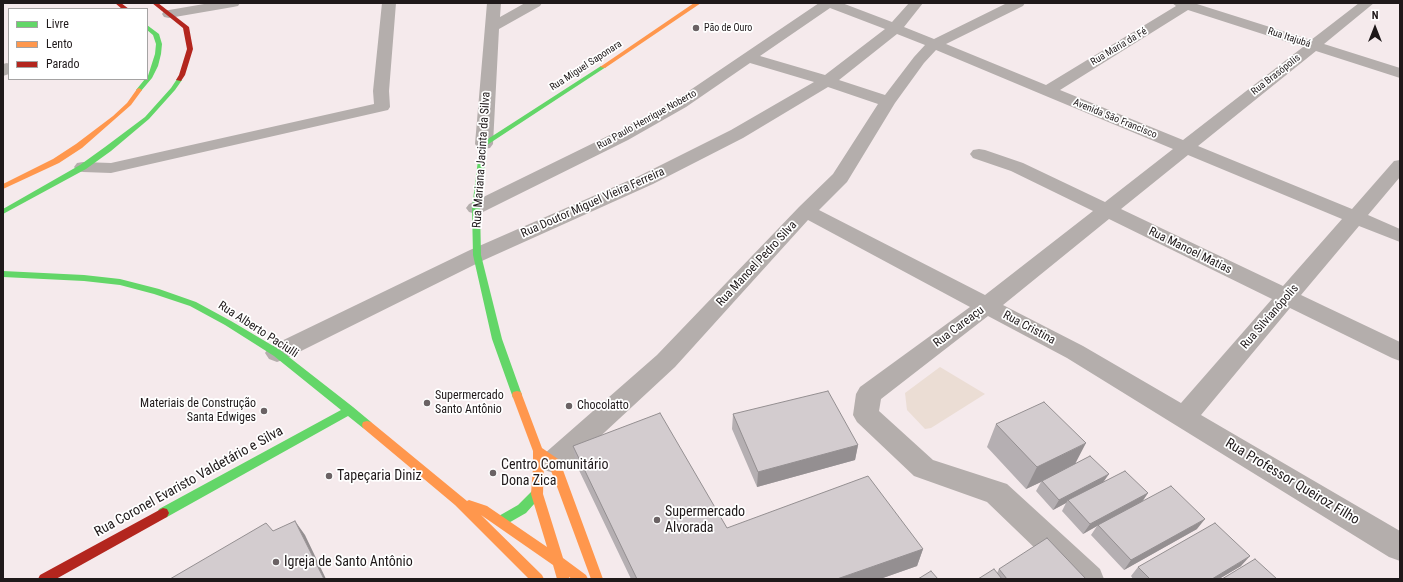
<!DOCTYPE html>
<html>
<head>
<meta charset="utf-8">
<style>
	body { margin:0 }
	#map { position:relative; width:1403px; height:582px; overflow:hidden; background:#f5eaec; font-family:"Roboto Condensed",sans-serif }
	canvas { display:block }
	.frame { position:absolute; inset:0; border:4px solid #1f191a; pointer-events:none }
	.legend { position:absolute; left:8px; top:8px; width:140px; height:72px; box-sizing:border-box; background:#fff; border:1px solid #a5a3a3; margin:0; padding:5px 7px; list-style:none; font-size:12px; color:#1f191a }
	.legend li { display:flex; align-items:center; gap:8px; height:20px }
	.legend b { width:20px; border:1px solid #a5a3a3 }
	.north { position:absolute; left:1355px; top:8px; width:40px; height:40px; -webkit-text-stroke:3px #fff; paint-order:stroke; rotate:0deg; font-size:11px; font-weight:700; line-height:16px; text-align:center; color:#1f191a }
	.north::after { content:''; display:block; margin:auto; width:14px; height:18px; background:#1f191a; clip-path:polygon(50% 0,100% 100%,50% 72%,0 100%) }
</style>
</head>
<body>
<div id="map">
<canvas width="1403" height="582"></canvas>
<div class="frame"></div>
<ul class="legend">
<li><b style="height:5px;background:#63d668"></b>Livre</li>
<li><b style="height:5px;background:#ff974d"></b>Lento</li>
<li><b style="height:5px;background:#b3261e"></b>Parado</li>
</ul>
<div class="north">N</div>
</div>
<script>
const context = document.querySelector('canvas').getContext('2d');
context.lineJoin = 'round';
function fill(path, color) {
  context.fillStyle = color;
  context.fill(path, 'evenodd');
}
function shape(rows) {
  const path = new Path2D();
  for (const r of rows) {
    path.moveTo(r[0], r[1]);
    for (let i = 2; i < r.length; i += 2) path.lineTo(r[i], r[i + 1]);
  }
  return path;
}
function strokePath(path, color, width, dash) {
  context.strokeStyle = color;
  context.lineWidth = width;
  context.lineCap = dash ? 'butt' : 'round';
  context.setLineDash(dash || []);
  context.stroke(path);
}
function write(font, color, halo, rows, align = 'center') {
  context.font = font + ' "Roboto Condensed",sans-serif';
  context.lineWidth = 3.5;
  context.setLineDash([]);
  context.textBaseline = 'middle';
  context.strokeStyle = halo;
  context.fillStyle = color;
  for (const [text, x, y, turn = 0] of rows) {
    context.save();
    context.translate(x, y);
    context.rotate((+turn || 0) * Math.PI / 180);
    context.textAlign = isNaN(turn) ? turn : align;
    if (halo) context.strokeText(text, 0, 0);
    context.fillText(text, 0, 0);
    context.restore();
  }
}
const green = shape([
	[940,367,985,394,931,428,925,429,907,410,905,393]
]);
const street = shape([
	[210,3,240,3,238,6,233,7,169,18,164,17,162,14,164,11,169,10,210,3],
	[382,3,396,3,389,91,390,107,388,110,111,173,83,172,77,171,74,167,77,163,83,162,111,163,374,104,373,91,382,3],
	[487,3,501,3,500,17,525,3,542,3,540,6,499,29,493,144,490,148,484,149,478,148,475,144,487,3],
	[819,3,842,3,892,22,909,3,923,3,904,27,934,39,1007,3,1025,3,1023,6,946,44,1046,85,1176,6,1172,3,1198,3,1197,4,1311,40,1359,3,1374,3,1324,44,1400,68,1400,78,1316,51,1198,146,1352,209,1394,161,1400,160,1400,177,1368,215,1400,229,1400,242,1359,226,1301,295,1400,342,1400,361,1392,358,1290,308,1201,415,1400,531,1400,561,1389,557,1067,358,988,316,881,399,879,411,933,460,1007,484,1100,569,1104,579,1067,579,987,502,914,476,857,422,853,415,856,394,860,387,970,307,808,220,675,367,564,470,554,473,544,470,540,462,544,454,657,355,799,207,833,174,878,104,828,87,743,138,653,184,484,260,285,359,277,362,269,359,265,353,269,347,470,250,639,176,731,130,814,82,750,63,686,107,628,140,483,212,476,214,469,212,466,208,469,204,616,132,674,101,819,3],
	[830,8,885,29,825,75,760,56,830,8],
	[1188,10,1303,47,1183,140,1060,90,1188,10],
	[897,34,925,45,914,57,885,95,839,80,897,34],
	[936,50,1041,94,1173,149,1105,202,1023,163,985,150,979,149,973,150,970,154,973,158,1011,171,1093,211,985,295,819,210,847,182,895,103,924,63,936,50],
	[1188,155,1342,219,1283,286,1121,209,1188,155],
	[1109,219,1272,299,1181,403,1083,346,1003,305,1109,219],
	[7,63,9,64,9,74,3,76,3,64,7,63]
]);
const fast = shape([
	[147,25,159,34,162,44,161,54,158,66,152,78,141,91,139,92,136,90,145,79,147,79,155,54,156,44,153,35,147,30,147,25],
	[601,66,606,67,487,145,480,208,481,255,502,339,522,395,521,398,517,399,513,398,512,395,492,339,473,255,472,208,480,144,601,66],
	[177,79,182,80,175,90,149,119,111,151,86,169,3,214,3,209,80,165,105,147,145,117,171,88,177,79],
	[3,271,84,275,120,279,159,289,196,302,231,321,280,350,353,407,371,422,372,425,371,428,367,429,363,428,348,416,167,517,163,518,159,517,157,513,159,509,341,410,274,356,225,325,190,306,154,294,120,285,84,281,3,277,3,271],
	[537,489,541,490,543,494,526,513,505,525,501,526,497,525,495,521,497,517,518,505,533,490,537,489]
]);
const slow = shape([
	[694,3,701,3,605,68,600,67,694,3],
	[139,88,142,90,131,105,82,148,59,163,3,189,3,184,53,159,76,144,113,116,127,103,137,89,139,88],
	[517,391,521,392,522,395,542,448,558,459,560,462,603,579,591,579,549,465,544,461,543,494,563,558,586,575,588,579,572,579,569,577,569,579,557,579,553,565,481,515,542,575,544,579,529,579,455,505,363,428,362,425,363,422,367,421,371,422,467,501,469,500,487,506,547,547,531,494,533,467,533,451,512,395,513,392,517,391]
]);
const jam = shape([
	[115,3,121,3,129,9,122,9,115,3],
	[152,3,158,3,189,27,193,49,185,75,181,81,176,80,179,75,187,49,183,28,152,3],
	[163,508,167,509,169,513,167,517,56,579,38,579,40,575,163,508]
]);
const wall = shape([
	[733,414,858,445,855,460,757,487,732,429],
	[996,424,1075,464,1104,482,1148,493,1142,502,1197,529,1124,570,1091,535,1097,526,1083,534,1062,511,1066,503,1053,510,1036,491,1041,482,1026,489,987,447],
	[573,446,727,528,923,549,917,566,880,579,631,579,576,464],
	[1241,566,1219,579,1133,579,1131,576,1138,567],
	[999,569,1086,579,978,579,997,573]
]);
const shadedWall = shape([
	[1086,443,1074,466,1042,481,1041,482,1026,489,1037,467],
	[858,445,855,460,757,487,758,472],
	[1109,474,1102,484,1068,500,1066,503,1053,510,1059,500],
	[1148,493,1141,503,1098,525,1097,526,1083,534,1090,524],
	[1205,519,1197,529,1124,570,1131,560],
	[295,521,305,535,326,579,324,579],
	[923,549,917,566,880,579,837,579],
	[1250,556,1241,566,1219,579,1212,579]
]);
const building = shape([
	[828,391,858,445,758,472,733,414,828,391],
	[1044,402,1086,443,1037,467,996,424,1044,402],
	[660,413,727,528,868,476,923,549,837,579,637,579,573,446,660,413],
	[1090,456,1109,474,1059,500,1042,481,1090,456],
	[1125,471,1148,493,1090,524,1068,500,1125,471],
	[1171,486,1205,519,1131,560,1098,525,1171,486],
	[295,521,324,579,170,579,266,523,273,531,295,521],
	[1215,523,1250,556,1212,579,1150,579,1138,567,1215,523],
	[1047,538,1086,579,1007,579,999,569,1047,538],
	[1255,559,1277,579,1222,579,1255,559],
	[994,569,1002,579,978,579,994,569],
	[931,571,938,579,918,579,931,571]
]);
const markers = [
	[696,28,4,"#6a6264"],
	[427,403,4,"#6a6264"],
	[569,406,4,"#6a6264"],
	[264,411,4,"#6a6264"],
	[493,473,4,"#6a6264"],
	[329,476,4,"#6a6264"],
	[657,520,4,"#6a6264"],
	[276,562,4,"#6a6264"]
];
const farPoinames = [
	["Pão de Ouro",704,28]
];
const farStreetnames = [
	["Rua Itajubá",1289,38,18],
	["Rua Maria da Fé",1119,47,-31],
	["Rua Miguel Saponara",586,66,-33],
	["Rua Brasópolis",1276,75,-38],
	["Avenida São Francisco",1115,119,22],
	["Rua Paulo Henrique Noberto",647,120,-29]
];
const streetNames = [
	["Rua Mariana Jacinta da Silva",482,160,-86],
	["Rua Doutor Miguel Vieira Ferreira",593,203,-24],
	["Rua Manoel Matias",1190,251,26],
	["Rua Manoel Pedro Silva",757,264,-47],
	["Rua Silvianópolis",1270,317,-49],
	["Rua Careaçu",959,327,-37],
	["Rua Cristina",1029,328,28],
	["Rua Alberto Paciulli",258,330,33]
];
const poiNames = [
	["Supermercado",435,396],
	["Santo Antônio",435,410],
	["Materiais de Construção",256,404,"right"],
	["Santa Edwiges",256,418,"right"],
	["Chocolatto",577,406]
];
const nearPoinames = [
	["Centro Comunitário",501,465],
	["Dona Zica",501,481],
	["Tapeçaria Diniz",337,476],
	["Supermercado",665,512],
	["Alvorada",665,528],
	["Igreja de Santo Antônio",284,562]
];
const nearStreetnames = [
	["Rua Coronel Evaristo Valdetário e Silva",189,482,-29],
	["Rua Professor Queiroz Filho",1292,482,31]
];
fill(green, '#ebddd4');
fill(street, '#b4aeac');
fill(fast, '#63d668');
fill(slow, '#ff974d');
fill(jam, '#b3261e');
fill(wall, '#b5afb2');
fill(shadedWall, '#948f91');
fill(building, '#d3cccf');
strokePath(building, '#948f91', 1);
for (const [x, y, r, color] of markers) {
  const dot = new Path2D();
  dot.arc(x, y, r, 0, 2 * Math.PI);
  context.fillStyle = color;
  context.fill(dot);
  strokePath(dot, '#fff', 1.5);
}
write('10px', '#1f191a', '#fff', farPoinames, 'left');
write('10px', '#1f191a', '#fff', farStreetnames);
write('12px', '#1f191a', '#fff', streetNames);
write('12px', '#1f191a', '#fff', poiNames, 'left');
write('14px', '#1f191a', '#fff', nearPoinames, 'left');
write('14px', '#1f191a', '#fff', nearStreetnames);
</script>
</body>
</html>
